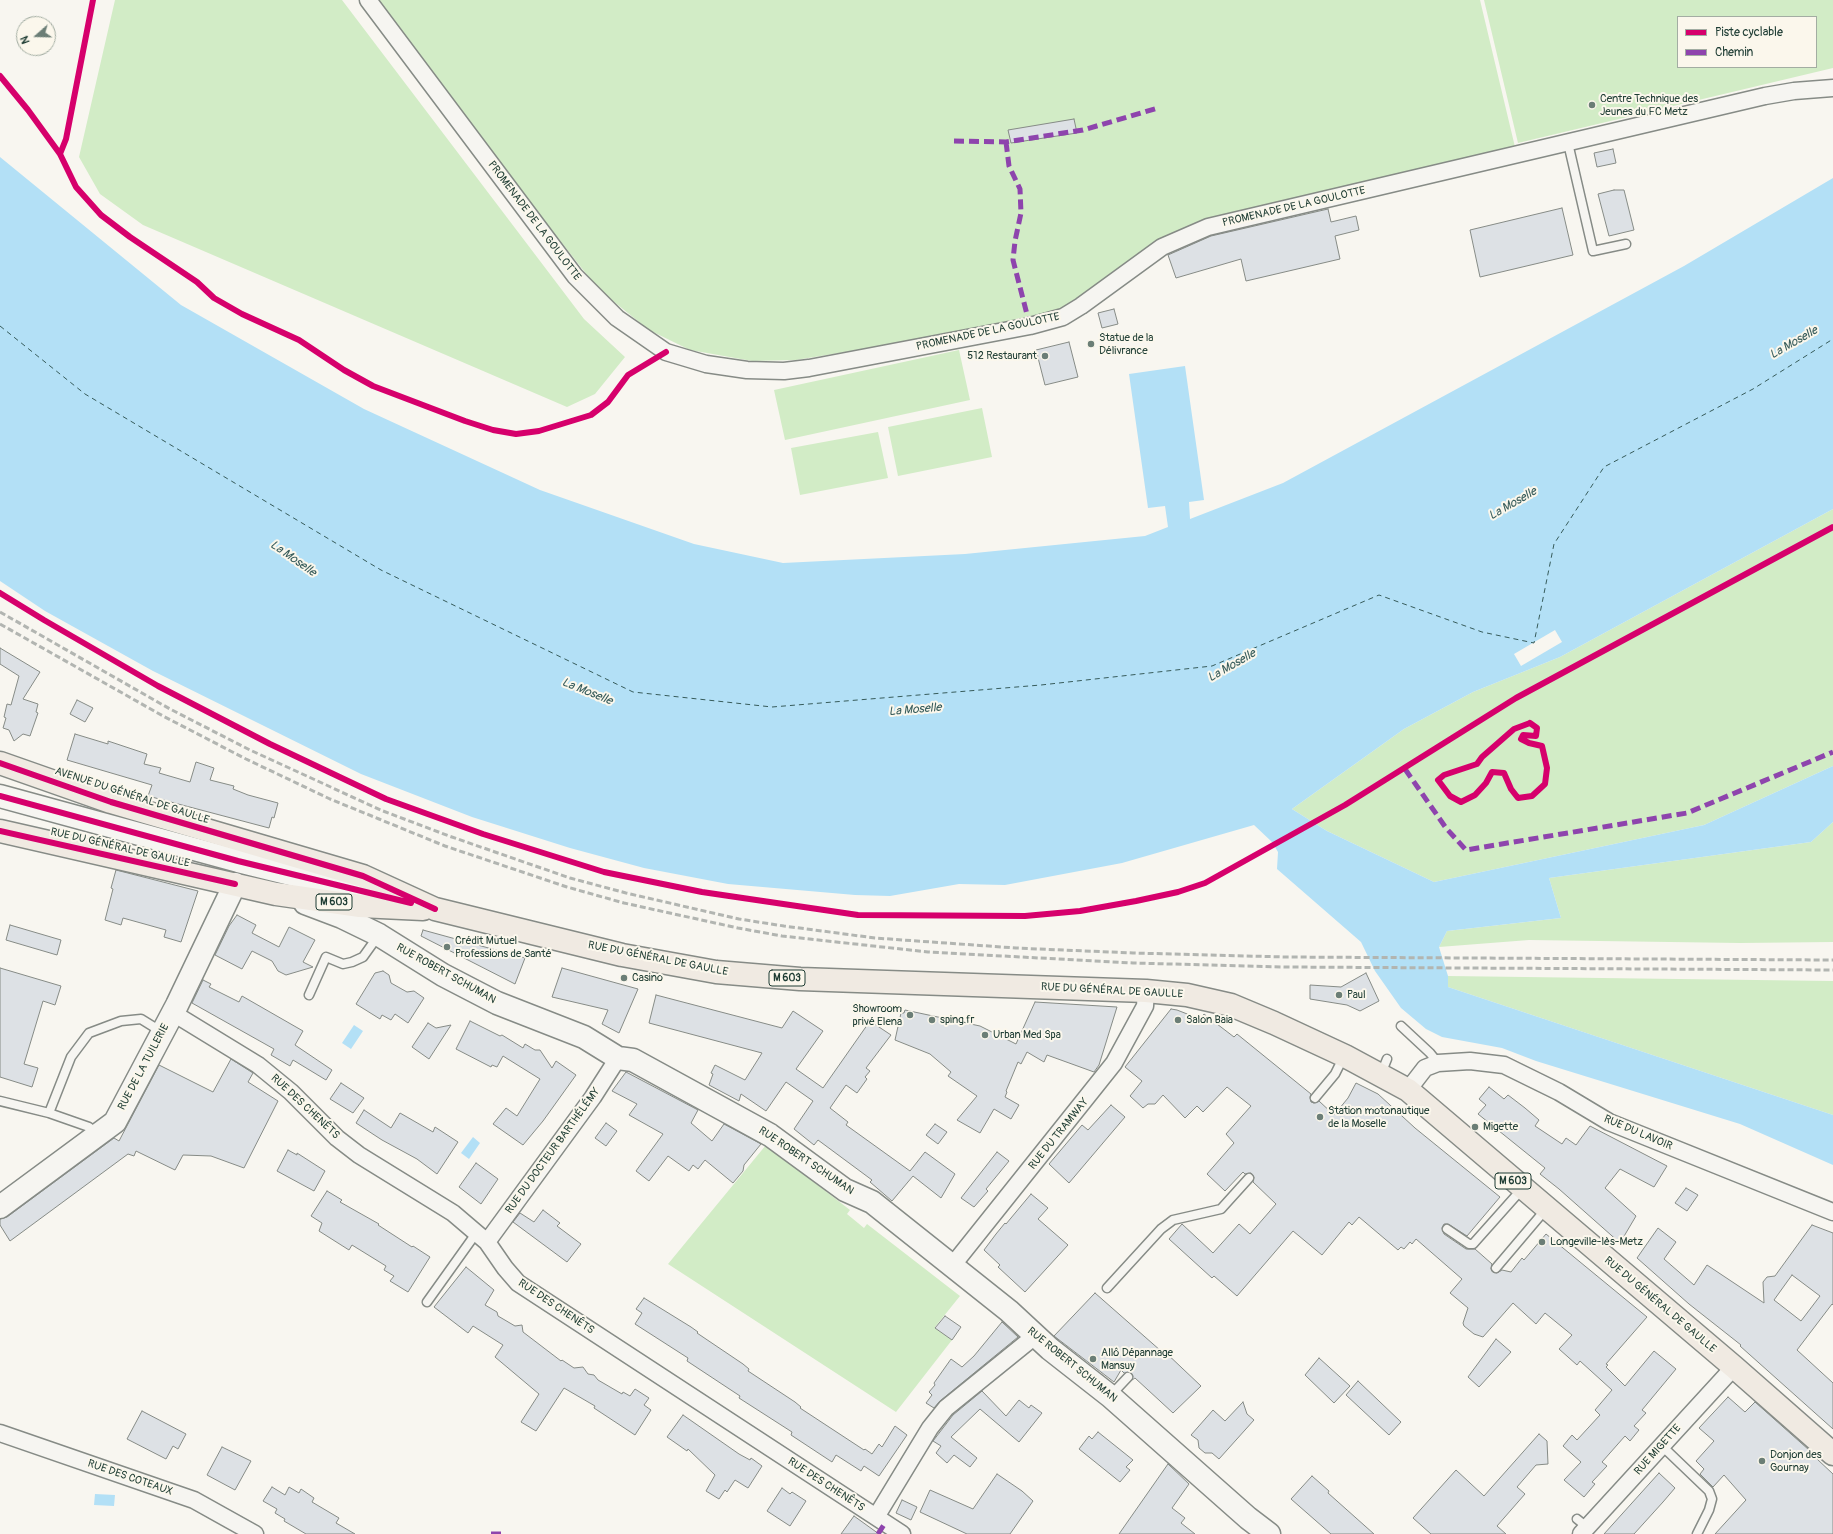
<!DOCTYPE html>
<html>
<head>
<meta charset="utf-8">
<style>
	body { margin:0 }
	#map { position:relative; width:1833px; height:1534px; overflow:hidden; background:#f8f6f0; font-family:Pangolin,sans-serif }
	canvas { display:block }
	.legend { position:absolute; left:1677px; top:16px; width:140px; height:52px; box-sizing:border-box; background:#fbf7ec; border:1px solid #a3ada2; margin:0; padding:5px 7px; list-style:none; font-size:12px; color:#1f3d34 }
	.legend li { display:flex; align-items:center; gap:8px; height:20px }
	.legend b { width:20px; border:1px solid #a3ada2 }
	.north { position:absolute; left:16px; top:16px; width:40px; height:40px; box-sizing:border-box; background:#fbf7ec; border:1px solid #a3ada2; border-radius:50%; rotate:250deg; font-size:11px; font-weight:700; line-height:16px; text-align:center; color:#1f3d34 }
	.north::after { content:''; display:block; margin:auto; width:14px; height:18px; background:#6b7e76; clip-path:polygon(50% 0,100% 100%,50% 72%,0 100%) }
</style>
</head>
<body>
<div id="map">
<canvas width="1833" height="1534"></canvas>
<ul class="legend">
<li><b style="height:5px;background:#d6006c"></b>Piste cyclable</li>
<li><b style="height:5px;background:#8e44ad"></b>Chemin</li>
</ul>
<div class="north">N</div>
</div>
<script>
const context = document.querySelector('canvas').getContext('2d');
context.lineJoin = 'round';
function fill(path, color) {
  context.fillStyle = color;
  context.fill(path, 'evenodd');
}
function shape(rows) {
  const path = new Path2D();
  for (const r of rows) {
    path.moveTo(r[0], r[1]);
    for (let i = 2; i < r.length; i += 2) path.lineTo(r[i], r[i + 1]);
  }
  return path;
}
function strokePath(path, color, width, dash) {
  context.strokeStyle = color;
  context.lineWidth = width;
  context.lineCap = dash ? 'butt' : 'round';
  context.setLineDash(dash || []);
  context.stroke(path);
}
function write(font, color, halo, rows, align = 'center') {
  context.font = font + ' Pangolin,sans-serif';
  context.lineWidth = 4;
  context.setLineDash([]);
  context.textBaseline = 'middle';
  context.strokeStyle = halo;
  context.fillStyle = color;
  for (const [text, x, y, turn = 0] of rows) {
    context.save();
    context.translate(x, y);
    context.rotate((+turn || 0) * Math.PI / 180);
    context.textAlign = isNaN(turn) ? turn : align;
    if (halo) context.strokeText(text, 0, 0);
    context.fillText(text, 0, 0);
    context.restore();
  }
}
const green = shape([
	[115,0,342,0,584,319,625,357,595,394,567,407,143,225,100,194,79,157],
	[376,0,1480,0,1515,147,1240,212,1188,226,1159,242,1078,301,1043,315,901,343,796,360,752,361,690,350,649,330,598,289,450,100],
	[1484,0,1833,0,1833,68,1518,143],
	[1678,17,1816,17,1816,67,1678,67],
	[959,350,970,400,785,440,774,390],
	[982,408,992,457,898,476,888,427],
	[878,432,888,478,800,495,791,448],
	[1833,509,1833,766,1704,825,1434,882,1327,831,1292,809,1404,729,1473,692,1560,657],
	[1833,822,1833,942,1740,943,1529,940,1439,947,1447,931,1561,918,1549,878,1811,842],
	[1448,976,1833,981,1833,1115,1448,987],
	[766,1145,850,1210,847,1214,858,1223,864,1228,867,1224,960,1296,935,1327,952,1340,896,1412,668,1264]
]);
const water = shape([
	[0,157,181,305,364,409,540,490,694,544,783,563,965,554,1145,536,1168,527,1165,506,1148,508,1129,374,1185,366,1204,500,1189,502,1190,519,1283,483,1684,266,1833,178,1833,509,1560,657,1473,692,1404,729,1292,809,1327,831,1434,882,1704,825,1833,766,1833,822,1811,842,1549,878,1561,918,1447,931,1439,947,1448,976,1448,987,1833,1115,1833,1165,1740,1124,1536,1061,1502,1048,1442,1037,1426,1029,1401,1008,1375,971,1361,942,1277,869,1278,852,1272,842,1254,825,1122,863,1005,885,959,884,890,896,855,895,728,884,644,868,570,848,472,817,361,774,153,671,45,611,0,581],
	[354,1025,363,1031,351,1049,342,1043],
	[473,1137,480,1143,469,1159,461,1153],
	[95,1494,115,1495,114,1506,94,1505]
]);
const pier = shape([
	[1555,630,1562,642,1521,666,1514,654]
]);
const ferry = shape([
	[0,326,85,394,381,570,633,692,772,707,1041,685,1212,666,1379,595,1482,632,1534,643,1554,544,1604,467,1753,389,1833,339]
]);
const building = shape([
	[1074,119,1077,133,1011,143,1008,130,1074,119],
	[1613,149,1616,163,1597,167,1594,153,1613,149],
	[1614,190,1624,190,1634,230,1609,236,1598,194,1614,190],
	[1562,208,1573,255,1480,277,1470,230,1562,208],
	[1328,209,1331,222,1356,216,1359,230,1335,236,1340,259,1246,281,1241,259,1176,278,1168,255,1211,236,1328,209],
	[1114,309,1118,324,1102,328,1098,313,1114,309],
	[1069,342,1078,377,1045,385,1036,350,1069,342],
	[0,648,40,672,23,699,38,704,36,712,38,713,30,736,23,734,14,741,9,730,3,728,6,718,4,717,7,704,11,705,19,676,0,664,0,648],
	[77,700,93,708,85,722,70,714,77,700],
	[75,734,108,744,108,741,147,754,144,764,161,768,159,773,190,782,196,762,214,768,210,780,234,786,233,789,248,795,278,803,274,818,272,817,269,828,148,796,152,785,67,760,75,734],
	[116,870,198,891,181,942,164,937,166,930,123,918,121,925,105,920,113,889,111,888,116,870],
	[237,915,256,925,252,933,279,947,289,927,315,940,303,962,313,967,286,975,278,971,272,961,252,951,242,969,215,955,229,926,237,915],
	[10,925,61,940,57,955,6,940,10,925],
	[423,930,525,958,515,984,421,936,423,930],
	[0,968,61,986,55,1005,43,1001,24,1064,38,1068,32,1087,0,1077,0,968],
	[562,968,638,989,619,1033,602,1024,608,1010,552,997,562,968],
	[383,971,389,975,391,983,407,992,414,991,424,998,408,1023,395,1014,391,1020,382,1015,380,1019,356,1004,375,973,383,971],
	[1366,973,1379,1001,1360,1011,1347,1005,1310,999,1310,985,1341,987,1366,973],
	[203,980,211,984,209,987,239,1002,242,996,303,1031,295,1045,332,1070,326,1080,293,1060,290,1066,271,1055,274,1049,192,1003,203,980],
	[656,995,782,1028,793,1011,823,1031,796,1069,823,1088,870,1021,891,1035,866,1068,870,1071,865,1077,867,1079,857,1093,846,1085,830,1108,848,1122,846,1125,910,1171,925,1152,955,1174,941,1198,913,1176,892,1201,870,1182,872,1180,818,1140,814,1145,794,1129,813,1101,786,1082,766,1111,741,1094,739,1101,709,1085,713,1074,711,1073,715,1065,745,1080,762,1053,649,1023,656,995],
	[1035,1002,1117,1007,1099,1065,1094,1072,1047,1055,1044,1062,1027,1052,1021,1064,1018,1062,1006,1091,1007,1092,1005,1097,1019,1105,1011,1119,994,1109,980,1133,957,1120,977,1096,948,1076,951,1072,930,1054,895,1040,901,1013,904,1013,905,1010,980,1026,1016,1044,1035,1002],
	[1171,1009,1177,1010,1200,1019,1204,1014,1234,1037,1237,1034,1311,1094,1310,1097,1311,1102,1314,1103,1319,1101,1334,1115,1348,1098,1356,1083,1378,1094,1415,1128,1500,1197,1467,1236,1448,1224,1444,1224,1442,1228,1444,1234,1466,1249,1475,1249,1492,1264,1491,1269,1493,1272,1497,1273,1502,1270,1511,1272,1522,1258,1524,1260,1546,1234,1647,1317,1606,1364,1608,1365,1606,1367,1625,1386,1654,1351,1676,1369,1642,1410,1646,1413,1634,1426,1639,1430,1630,1441,1625,1436,1602,1462,1607,1466,1592,1482,1595,1484,1584,1497,1564,1480,1581,1462,1563,1446,1572,1435,1577,1440,1600,1415,1595,1410,1612,1390,1580,1361,1577,1365,1559,1349,1572,1335,1545,1313,1536,1324,1513,1303,1483,1337,1474,1334,1464,1326,1463,1323,1468,1308,1450,1293,1462,1279,1416,1239,1412,1244,1410,1242,1404,1249,1401,1247,1398,1250,1359,1217,1352,1225,1349,1222,1322,1255,1293,1231,1237,1296,1214,1276,1212,1278,1169,1239,1182,1224,1213,1253,1239,1224,1250,1234,1276,1204,1253,1182,1254,1177,1251,1173,1245,1174,1243,1172,1225,1191,1207,1174,1234,1143,1226,1134,1251,1106,1227,1087,1203,1112,1197,1106,1185,1118,1163,1095,1155,1104,1148,1104,1143,1108,1130,1096,1142,1081,1125,1067,1171,1009],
	[470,1021,500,1036,502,1035,523,1048,525,1044,535,1050,540,1050,552,1068,556,1061,576,1075,543,1121,523,1145,493,1124,506,1108,517,1116,540,1079,503,1056,497,1067,492,1065,491,1067,456,1049,470,1021],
	[428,1023,436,1028,451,1025,429,1059,412,1047,428,1023],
	[231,1059,253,1073,248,1082,278,1101,244,1168,211,1156,183,1155,175,1170,136,1151,134,1156,128,1154,10,1241,0,1225,0,1219,7,1217,114,1138,119,1141,159,1065,213,1092,231,1059],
	[626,1072,698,1110,691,1123,712,1141,724,1124,761,1144,744,1165,743,1171,733,1183,705,1160,698,1169,693,1165,689,1171,668,1156,649,1181,636,1171,663,1134,629,1115,637,1104,612,1091,626,1072],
	[341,1083,364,1098,353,1113,330,1099,341,1083],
	[1489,1087,1504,1099,1508,1095,1525,1108,1539,1120,1535,1126,1562,1144,1566,1138,1576,1145,1590,1126,1667,1166,1654,1187,1620,1169,1605,1188,1636,1216,1620,1243,1559,1189,1540,1174,1545,1168,1478,1114,1486,1105,1479,1099,1489,1087],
	[1111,1105,1125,1117,1069,1183,1049,1164,1082,1125,1088,1130,1111,1105],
	[364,1110,391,1128,400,1113,433,1132,435,1127,458,1142,437,1174,417,1159,382,1140,356,1123,364,1110],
	[606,1123,617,1131,606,1146,595,1138,606,1123],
	[935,1124,947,1132,938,1144,926,1135,935,1124],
	[288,1150,297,1155,297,1153,325,1171,314,1191,277,1171,288,1150],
	[997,1152,1009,1161,986,1189,988,1191,974,1207,961,1198,997,1152],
	[476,1163,498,1179,481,1204,459,1187,476,1163],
	[1686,1188,1698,1195,1687,1211,1675,1203,1686,1188],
	[327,1191,342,1200,340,1202,379,1224,378,1225,412,1247,413,1246,430,1257,408,1292,390,1281,394,1276,384,1270,386,1266,352,1245,349,1250,319,1231,322,1223,311,1216,327,1191],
	[1031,1194,1048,1208,1038,1219,1068,1245,1025,1292,998,1267,1000,1265,984,1250,996,1234,1005,1223,1006,1224,1031,1194],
	[543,1210,560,1223,557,1226,581,1244,567,1262,513,1222,520,1213,534,1222,543,1210],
	[1812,1225,1833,1233,1833,1305,1832,1304,1797,1350,1833,1383,1833,1429,1740,1346,1741,1345,1689,1304,1637,1258,1658,1228,1676,1242,1664,1259,1694,1285,1707,1265,1764,1303,1763,1282,1767,1277,1775,1276,1812,1225],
	[1792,1275,1820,1296,1801,1321,1774,1300,1792,1275],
	[466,1267,494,1290,485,1305,497,1312,498,1316,515,1326,522,1325,523,1332,561,1361,562,1360,574,1368,583,1367,588,1374,594,1375,598,1380,622,1394,623,1392,630,1396,635,1389,649,1398,644,1405,651,1410,635,1435,594,1408,595,1406,564,1388,536,1431,521,1422,539,1394,495,1357,503,1345,473,1326,468,1333,434,1307,466,1267],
	[1095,1293,1161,1351,1163,1350,1201,1386,1173,1413,1135,1378,1132,1380,1133,1376,1131,1373,1124,1373,1121,1370,1114,1382,1054,1336,1095,1293],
	[644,1298,691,1327,698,1332,697,1333,743,1364,749,1369,748,1371,795,1402,801,1407,800,1408,864,1450,865,1449,872,1454,879,1444,882,1447,895,1426,907,1435,879,1476,864,1466,861,1471,836,1455,832,1462,791,1435,792,1432,739,1398,740,1396,687,1361,688,1358,635,1324,642,1313,636,1309,644,1298],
	[945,1316,961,1327,952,1340,935,1328,945,1316],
	[1002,1322,1018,1337,940,1401,934,1408,926,1403,932,1395,929,1392,935,1385,934,1383,951,1359,962,1367,974,1356,1002,1322],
	[1496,1339,1511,1352,1479,1387,1468,1377,1496,1339],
	[1319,1358,1350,1386,1334,1403,1305,1375,1319,1358],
	[1358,1381,1401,1422,1389,1435,1346,1395,1358,1381],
	[982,1391,1006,1416,1019,1400,1029,1408,1031,1405,1042,1413,1019,1442,980,1409,951,1437,977,1458,970,1467,954,1455,947,1463,936,1453,941,1446,933,1441,953,1415,982,1391],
	[1728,1397,1745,1412,1755,1402,1818,1458,1817,1459,1833,1474,1833,1534,1715,1534,1746,1500,1724,1475,1713,1487,1700,1474,1704,1469,1696,1461,1714,1441,1699,1428,1728,1397],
	[1243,1402,1247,1414,1254,1420,1219,1459,1212,1453,1205,1453,1199,1448,1198,1440,1191,1435,1213,1410,1225,1421,1243,1402],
	[142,1411,186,1434,178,1449,173,1446,166,1459,127,1439,142,1411],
	[683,1415,739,1454,750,1460,751,1458,762,1466,748,1488,735,1480,727,1492,725,1490,719,1499,706,1491,715,1475,688,1449,687,1451,667,1437,683,1415],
	[1098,1432,1133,1460,1126,1467,1130,1470,1120,1482,1079,1449,1089,1436,1092,1439,1098,1432],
	[1539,1434,1547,1441,1548,1464,1536,1465,1517,1487,1525,1494,1497,1526,1506,1534,1431,1534,1413,1518,1456,1470,1484,1496,1539,1434],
	[222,1447,251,1461,235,1490,207,1475,222,1447],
	[1168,1464,1189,1484,1172,1508,1185,1518,1181,1523,1195,1534,1119,1534,1168,1464],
	[1659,1473,1675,1488,1663,1502,1634,1534,1604,1534,1659,1473],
	[997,1474,1022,1491,1033,1501,1010,1534,967,1534,920,1512,930,1490,973,1509,997,1474],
	[1312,1476,1329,1491,1328,1493,1374,1534,1331,1534,1291,1499,1312,1476],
	[272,1487,285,1495,289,1487,299,1493,301,1489,314,1498,312,1502,339,1518,336,1523,355,1534,306,1534,284,1521,285,1519,275,1513,277,1509,263,1501,272,1487],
	[782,1488,790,1494,792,1492,806,1501,790,1526,767,1511,782,1488],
	[902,1500,917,1507,911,1520,896,1513,902,1500],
	[854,1516,879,1534,841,1534,854,1516]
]);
const lane = shape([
	[1568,143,1593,251,1626,244],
	[309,995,326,957,343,964,352,962,363,957,378,936],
	[1401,1026,1430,1053,1438,1063],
	[1381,1074,1387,1059],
	[1315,1098,1335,1074,1344,1056],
	[0,1101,49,1113,89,1127,96,1135],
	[49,1113,71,1057,89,1033,121,1021,141,1019,162,1032],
	[1447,1229,1469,1244,1473,1244,1522,1189],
	[1496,1268,1546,1209],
	[1107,1288,1161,1229,1173,1220,1221,1209,1249,1178],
	[427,1302,477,1232],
	[1111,1395,1128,1377],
	[1662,1446,1709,1491,1712,1499,1709,1510,1697,1534],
	[1577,1519,1587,1527]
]);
const street = shape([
	[368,0,575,276,617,318,666,352,706,364,747,370,784,371,809,368,1030,326,1063,317,1081,306,1162,247,1208,227,1765,96,1794,91,1833,88],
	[173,1013,258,1065,291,1092,337,1138,359,1155,453,1213,487,1242,505,1268,518,1283,902,1534],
	[1408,1090,1425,1068,1438,1063,1470,1061,1504,1065,1559,1092,1609,1122,1833,1212],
	[487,1242,593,1097,618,1058],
	[952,1266,1114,1063,1145,1006,1146,991],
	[0,1433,194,1500,255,1534],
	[876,1517,930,1428,946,1408,1035,1336],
	[1581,1534,1734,1367]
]);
const secondary = shape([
	[0,796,238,861,408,903],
	[305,903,342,917,379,935,443,975,497,1003,584,1037,618,1058,633,1060,770,1135,845,1190,872,1202,1009,1311,1050,1349,1110,1396,1248,1518,1269,1534],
	[0,1207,115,1122,177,1005,235,884]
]);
const primary = shape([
	[0,763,111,802,363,876,435,909,622,955,716,972,800,979,1146,991,1187,995,1231,1005,1274,1023,1345,1056,1408,1090,1734,1367,1833,1454],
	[0,831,276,894,360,906,423,909]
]);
const rail = shape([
	[0,612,170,709,250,750,383,811,449,836,570,878,626,893,739,919,784,926,875,938,1016,948,1133,953,1286,957,1833,960],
	[0,624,163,716,246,759,330,799,379,819,445,846,567,887,624,903,738,928,782,936,928,952,1133,963,1285,967,1833,970]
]);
const quiet = shape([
	[954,141,1006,142,1083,130,1158,108],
	[1006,142,1009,166,1020,189,1021,213,1015,241,1013,260,1030,326],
	[1405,769,1446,828,1466,850,1687,813,1833,752],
	[491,1534,502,1534],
	[878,1534,885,1523]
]);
const cycleway = shape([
	[0,76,28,110,60,154,76,187,101,215,130,237,197,282,214,298,242,314,299,340,344,370,373,386,465,421,493,430,516,434,539,431,591,415,608,402,628,375,666,352],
	[60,154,66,139,93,0],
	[0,593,44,620,158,686,270,744,386,799,483,834,604,872,702,892,858,915,1025,916,1080,911,1136,901,1178,892,1205,883,1345,805,1516,698,1833,527],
	[1530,723,1537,728,1536,736,1523,735,1521,739,1529,743,1542,746,1547,768,1545,784,1532,796,1518,798,1511,789,1504,773,1492,772,1486,783,1475,795,1461,802,1450,796,1438,780,1444,775,1477,764,1482,757,1514,729,1530,723],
	[0,763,111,802,363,876,435,909],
	[0,796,238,861,411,903],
	[0,831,235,884]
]);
const markers = [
	[1592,105,4,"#6b7e76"],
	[1091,344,4,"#6b7e76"],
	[1045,356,4,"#6b7e76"],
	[447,947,4,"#6b7e76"],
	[624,978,4,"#6b7e76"],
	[1339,995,4,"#6b7e76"],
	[910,1015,4,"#6b7e76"],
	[932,1020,4,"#6b7e76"],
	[1178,1020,4,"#6b7e76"],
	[985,1035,4,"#6b7e76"],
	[1320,1117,4,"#6b7e76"],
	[1475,1127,4,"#6b7e76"],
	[1542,1242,4,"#6b7e76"],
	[1093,1359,4,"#6b7e76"],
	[1762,1461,4,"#6b7e76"]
];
const shields = [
	[334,902,36],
	[787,978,36],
	[1513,1181,36]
];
const shieldNames = [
	["M 603",334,902],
	["M 603",787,978],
	["M 603",1513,1181]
];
const poiNames = [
	["Centre Technique des",1600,99],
	["Jeunes du FC Metz",1600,112],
	["Statue de la",1099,338],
	["Délivrance",1099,351],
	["512 Restaurant",1037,356,"right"],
	["Crédit Mutuel",455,941],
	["Professions de Santé",455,954],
	["Casino",632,978],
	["Paul",1347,995],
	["Showroom",902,1009,"right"],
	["privé Elena",902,1022,"right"],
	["sping.fr",940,1020],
	["Salon Baia",1186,1020],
	["Urban Med Spa",993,1035],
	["Station motonautique",1328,1111],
	["de la Moselle",1328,1124],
	["Migette",1483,1127],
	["Longeville-lès-Metz",1550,1242],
	["Allô Dépannage",1101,1353],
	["Mansuy",1101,1366],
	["Donjon des",1770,1455],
	["Gournay",1770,1468]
];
const streetNames = [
	["PROMENADE DE LA GOULOTTE",1294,207,-13],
	["PROMENADE DE LA GOULOTTE",534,221,53],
	["PROMENADE DE LA GOULOTTE",988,332,-12],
	["AVENUE DU GÉNÉRAL DE GAULLE",132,796,18],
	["RUE DU GÉNÉRAL DE GAULLE",120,848,13],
	["RUE DU GÉNÉRAL DE GAULLE",658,959,11],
	["RUE ROBERT SCHUMAN",446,974,29],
	["RUE DU GÉNÉRAL DE GAULLE",1112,991,3],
	["RUE DE LA TUILERIE",144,1067,-62],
	["RUE DES CHENÊTS",305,1107,43],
	["RUE DU LAVOIR",1638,1133,23],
	["RUE DU TRAMWAY",1059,1134,-51],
	["RUE DU DOCTEUR BARTHÉLÉMY",553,1151,-54],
	["RUE ROBERT SCHUMAN",806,1161,34],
	["RUE DU GÉNÉRAL DE GAULLE",1660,1305,40],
	["RUE DES CHENÊTS",556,1307,34],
	["RUE ROBERT SCHUMAN",1072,1365,39],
	["RUE MIGETTE",1658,1450,-48],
	["RUE DES COTEAUX",130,1478,19],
	["RUE DES CHENÊTS",826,1485,33]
];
const waterNames = [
	["La Moselle",1794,343,-30],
	["La Moselle",1513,504,-30],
	["La Moselle",293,559,35],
	["La Moselle",1232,666,-30],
	["La Moselle",587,692,22],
	["La Moselle",915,710,-5]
];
fill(green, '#d2ecc6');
fill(water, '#b3e0f6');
fill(pier, '#f8f6f0');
strokePath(ferry, '#375c5b', 1, [5, 4]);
fill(building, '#dde1e5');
strokePath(building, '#868b86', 1);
strokePath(lane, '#868b86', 11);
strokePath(street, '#868b86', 19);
strokePath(secondary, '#868b86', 25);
strokePath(primary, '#868b86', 25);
strokePath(lane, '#f6f5f1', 8);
strokePath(street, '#f6f5f1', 16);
strokePath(secondary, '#f6f5f1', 22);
strokePath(primary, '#f0eae2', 22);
strokePath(rail, '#b2b5b1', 3, [6, 3]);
strokePath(quiet, '#8e44ad', 5, [10, 5]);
strokePath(cycleway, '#d6006c', 6);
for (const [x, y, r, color] of markers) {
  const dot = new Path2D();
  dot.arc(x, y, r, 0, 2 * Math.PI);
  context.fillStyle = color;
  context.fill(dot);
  strokePath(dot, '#fbf7ec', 1.5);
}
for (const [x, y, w] of shields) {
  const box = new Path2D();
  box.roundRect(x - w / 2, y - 8, w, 16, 3);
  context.fillStyle = '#fbf7ec';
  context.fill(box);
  strokePath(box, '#1f3d34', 1);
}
write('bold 10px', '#1f3d34', null, shieldNames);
write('11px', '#1f3d34', '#fbf7ec', poiNames, 'left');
write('11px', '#1f3d34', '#fbf7ec', streetNames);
write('italic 12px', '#375c5b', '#fbf7ec', waterNames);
</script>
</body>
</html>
